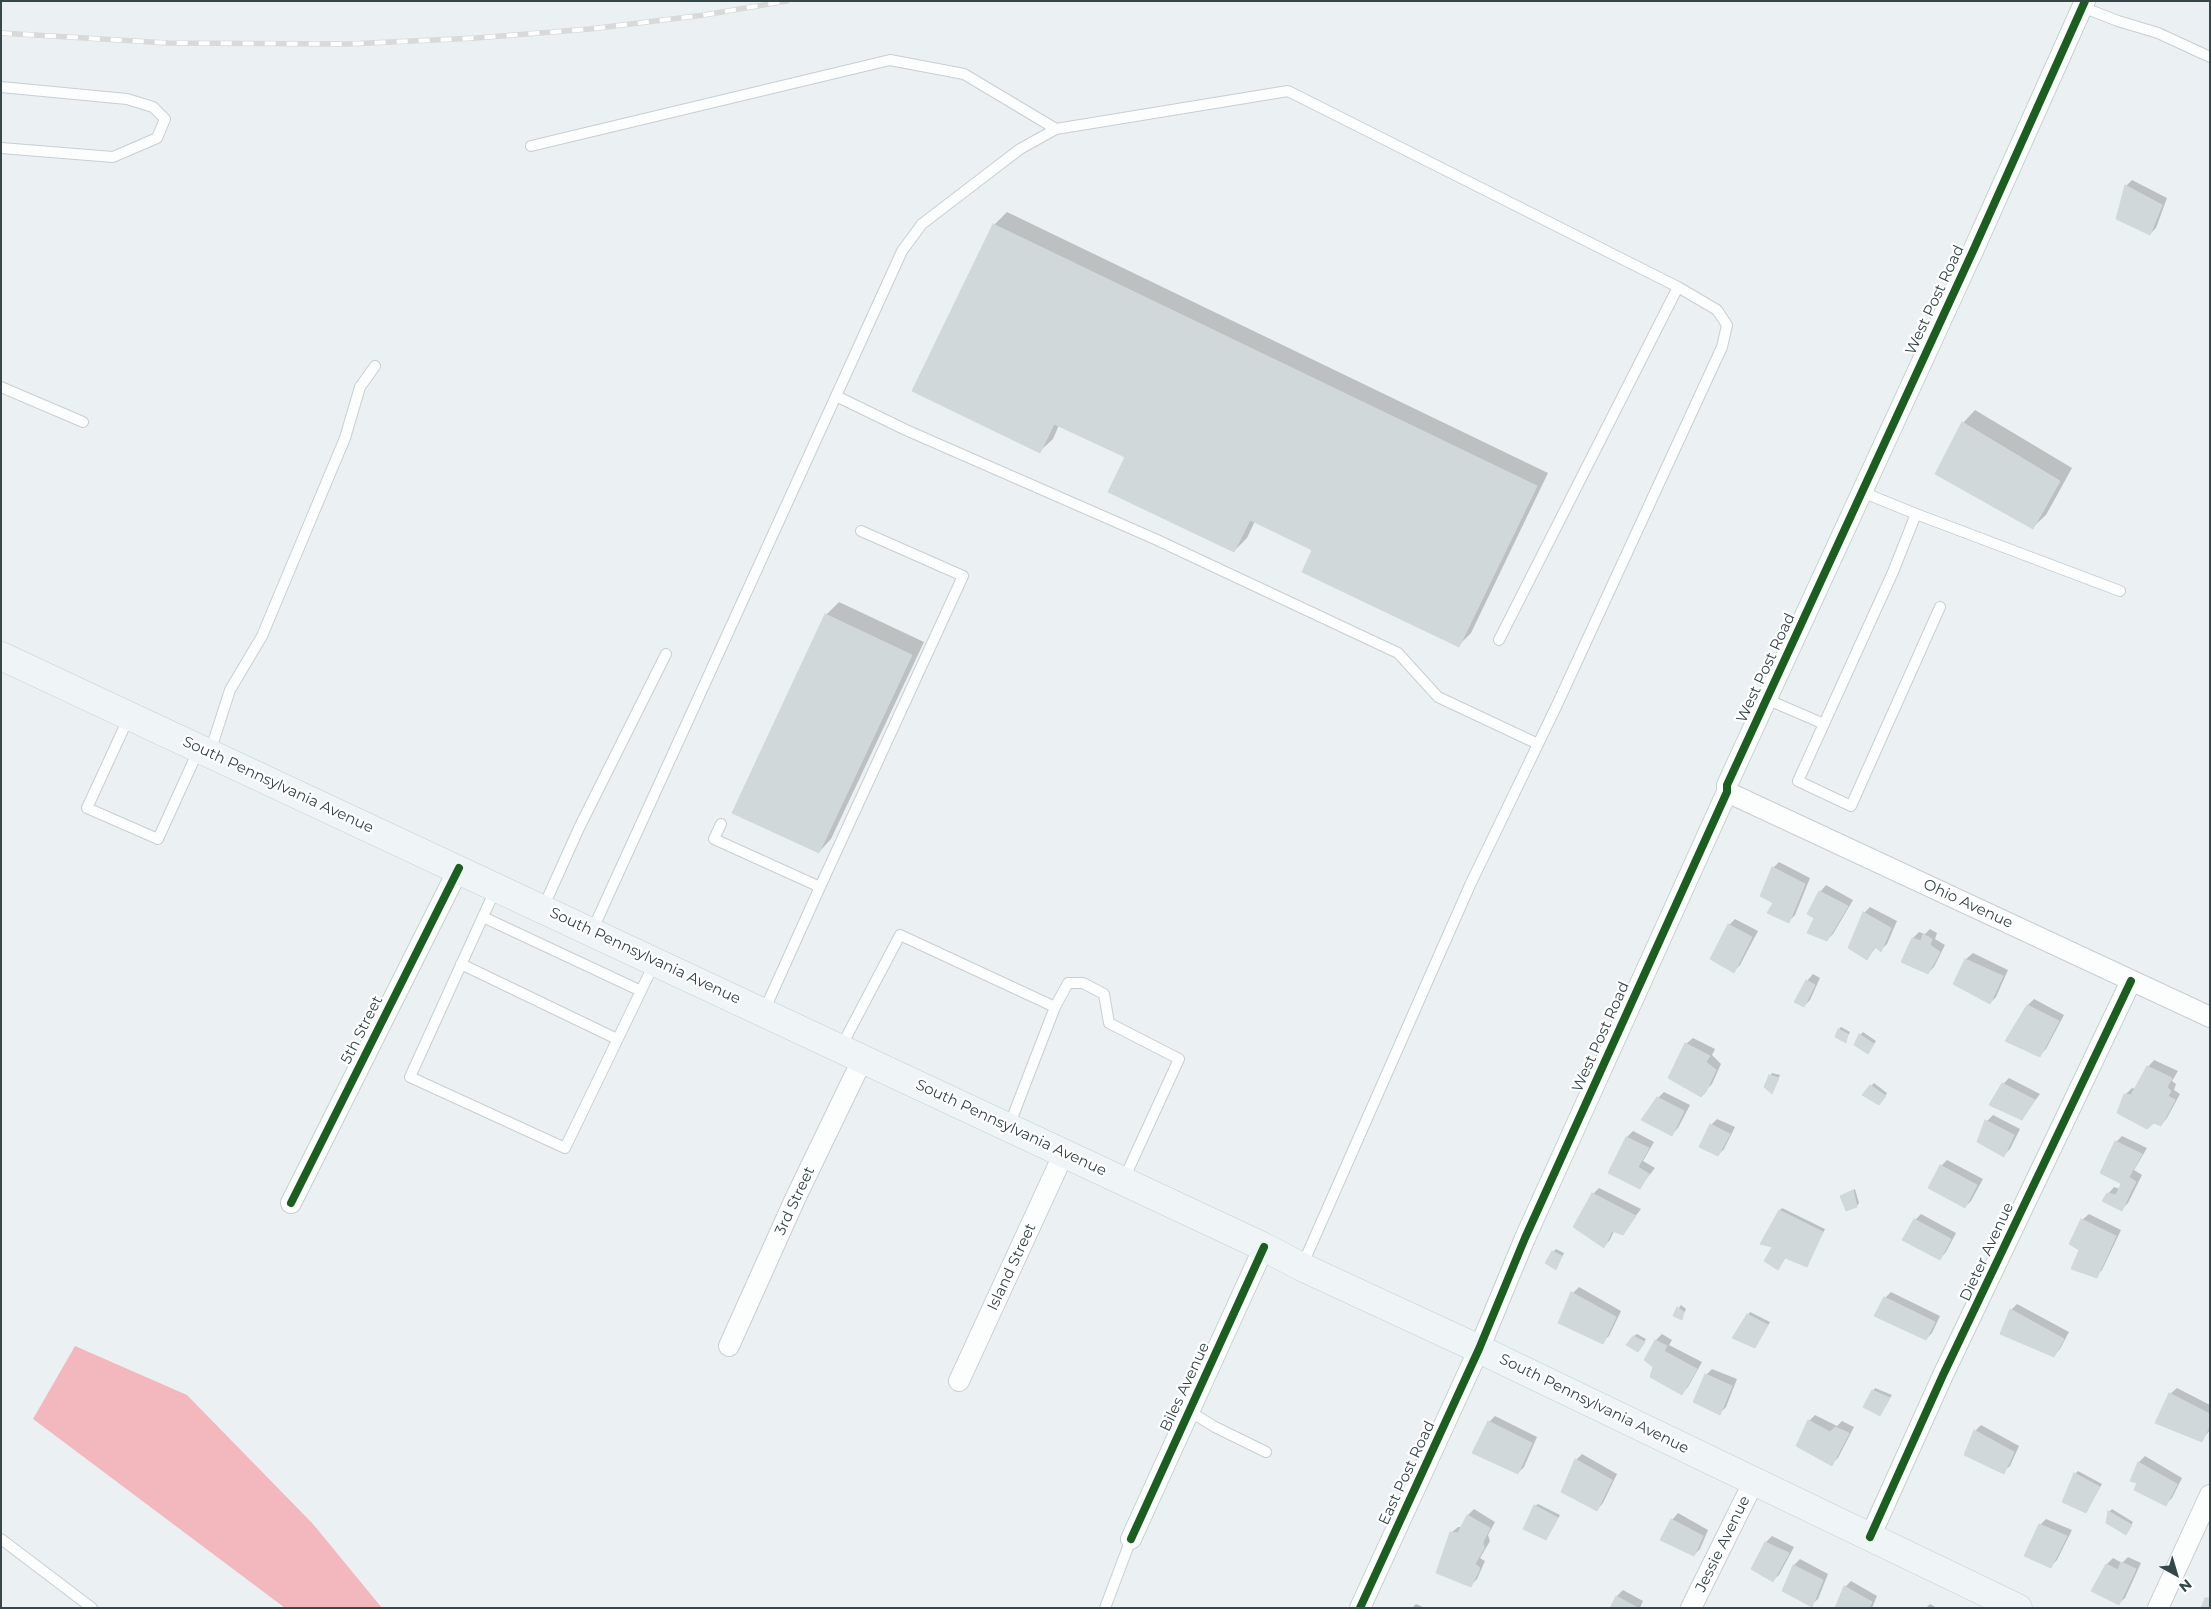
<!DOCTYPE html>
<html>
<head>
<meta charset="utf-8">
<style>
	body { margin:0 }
	#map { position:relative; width:2211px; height:1609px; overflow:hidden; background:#ebf1f2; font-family:Montserrat,sans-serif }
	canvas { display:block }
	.frame { position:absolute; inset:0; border:2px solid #364749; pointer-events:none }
	.north { position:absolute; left:2151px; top:1549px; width:50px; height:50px; -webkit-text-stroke:4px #fff; paint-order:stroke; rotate:141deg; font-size:14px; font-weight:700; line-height:20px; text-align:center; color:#364749 }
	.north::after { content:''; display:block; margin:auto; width:18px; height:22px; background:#364749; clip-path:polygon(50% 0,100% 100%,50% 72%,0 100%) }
</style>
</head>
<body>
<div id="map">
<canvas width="2211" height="1609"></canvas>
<div class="frame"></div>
<div class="north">N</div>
</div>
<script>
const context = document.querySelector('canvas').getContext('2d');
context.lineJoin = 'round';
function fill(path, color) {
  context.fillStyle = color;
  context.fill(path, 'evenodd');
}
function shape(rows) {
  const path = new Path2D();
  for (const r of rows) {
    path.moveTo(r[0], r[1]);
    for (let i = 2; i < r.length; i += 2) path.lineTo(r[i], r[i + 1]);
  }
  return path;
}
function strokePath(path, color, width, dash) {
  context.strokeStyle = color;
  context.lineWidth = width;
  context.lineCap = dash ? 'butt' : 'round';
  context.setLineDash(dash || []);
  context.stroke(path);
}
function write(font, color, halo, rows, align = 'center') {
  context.font = font + ' Montserrat,sans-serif';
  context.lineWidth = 4.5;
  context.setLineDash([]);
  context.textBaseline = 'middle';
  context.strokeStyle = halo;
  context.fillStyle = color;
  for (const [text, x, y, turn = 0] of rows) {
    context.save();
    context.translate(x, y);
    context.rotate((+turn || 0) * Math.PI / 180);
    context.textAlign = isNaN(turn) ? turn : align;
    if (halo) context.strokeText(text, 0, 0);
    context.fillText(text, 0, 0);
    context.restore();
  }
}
const water = shape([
	[75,1346,187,1395,313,1524,382,1608,285,1608,33,1419]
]);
const shadow = shape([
	[2132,180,2167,198,2156,228,2150,234,2126,186],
	[1007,212,1548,473,1471,633,1458,646,1314,550,1255,521,1247,538,1234,551,1126,457,1059,425,1053,439,1040,451,994,225],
	[1975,410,2072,468,2046,515,2033,527,1963,423],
	[839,602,924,642,831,839,819,852,826,615],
	[1779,862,1810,878,1795,915,1789,921,1775,902,1773,868],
	[1826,885,1853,900,1833,934,1827,940,1815,918,1809,914,1820,892],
	[1870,907,1897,921,1887,944,1881,950,1877,946,1867,959,1864,913],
	[1735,919,1758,931,1740,965,1734,971,1729,925],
	[1930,929,1937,933,1935,939,1945,945,1934,967,1928,973,1913,938,1919,932,1925,934],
	[1973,953,2008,970,1996,997,1990,1003,1955,983,1966,959],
	[1813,974,1820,978,1810,1000,1804,1006,1807,981],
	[2034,999,2064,1015,2046,1049,2040,1055,2007,1040,2028,1005],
	[1841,1027,1850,1032,1845,1041,1839,1029],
	[1863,1032,1876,1041,1871,1049,1860,1035],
	[1693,1038,1715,1049,1712,1055,1721,1064,1712,1084,1701,1095,1686,1044],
	[2154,1060,2178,1071,2172,1081,2176,1084,2174,1090,2180,1094,2167,1118,2161,1125,2126,1094,2132,1088,2136,1089,2148,1067],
	[1772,1073,1780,1075,1772,1092,1770,1076],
	[2009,1078,2040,1094,2022,1118,2003,1084],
	[1874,1083,1887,1093,1882,1101,1864,1094],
	[1664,1092,1690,1105,1678,1128,1672,1134,1658,1098],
	[1993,1115,2020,1129,2010,1149,2004,1155,1978,1142,1987,1121],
	[1717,1119,1735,1127,1724,1149,1718,1155,1711,1125],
	[1633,1131,1654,1142,1643,1161,1655,1168,1639,1188,1609,1173,1627,1137],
	[2122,1136,2147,1148,2134,1170,2142,1175,2128,1203,2122,1209,2108,1194,2114,1187,2120,1189,2123,1184,2116,1142],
	[1947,1160,1983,1179,1971,1201,1965,1207,1941,1166],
	[1599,1188,1641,1209,1622,1234,1614,1231,1610,1240,1604,1246,1593,1194],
	[1855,1189,1859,1203,1857,1206,1842,1197],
	[1782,1208,1825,1229,1807,1265,1786,1257,1778,1269,1773,1246,1780,1210],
	[1921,1214,1956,1233,1946,1252,1940,1259,1915,1220],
	[2089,1214,2121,1230,2102,1270,2096,1277,2080,1250,2071,1244,2082,1220],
	[1556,1249,1564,1253,1556,1269,1553,1252],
	[1579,1287,1621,1311,1609,1336,1602,1342,1573,1293],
	[1891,1292,1940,1316,1932,1333,1926,1339,1885,1298],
	[2017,1304,2069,1332,2060,1349,2054,1355,2011,1310],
	[1681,1305,1686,1309,1681,1319,1674,1315],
	[1750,1312,1770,1322,1757,1344,1748,1315],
	[1637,1334,1646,1339,1640,1348,1634,1336],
	[1662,1334,1672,1340,1669,1345,1702,1362,1688,1387,1682,1393,1645,1359,1656,1340],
	[1712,1369,1737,1379,1726,1407,1720,1413,1706,1375],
	[1875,1388,1892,1395,1880,1414,1873,1391],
	[2177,1388,2210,1405,2210,1430,2201,1441,2170,1394],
	[1815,1415,1837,1426,1842,1421,1854,1427,1838,1458,1831,1464,1809,1421],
	[1495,1416,1537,1437,1524,1467,1518,1473,1489,1422],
	[1981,1425,2019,1446,2010,1466,2003,1472,1975,1431],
	[1582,1454,1617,1474,1603,1503,1597,1510,1576,1460],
	[2145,1456,2182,1478,2172,1498,2166,1504,2132,1480,2139,1462],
	[2078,1471,2102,1484,2086,1511,2075,1474],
	[1538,1504,1560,1515,1548,1536,1535,1506],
	[1474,1509,1495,1522,1488,1535,1490,1541,1480,1558,1485,1561,1477,1579,1471,1585,1451,1533,1458,1527,1462,1527,1468,1515],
	[2112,1509,2133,1522,2128,1531,2109,1512],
	[1678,1513,1708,1530,1700,1549,1694,1555,1662,1539,1672,1520],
	[2046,1519,2072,1530,2057,1560,2051,1566,2040,1525],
	[1772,1536,1794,1547,1779,1575,1772,1581,1766,1542],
	[2128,1557,2141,1563,2125,1598,2118,1604,2093,1591,2107,1564,2113,1558,2122,1563],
	[1800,1559,1828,1574,1818,1599,1811,1605,1784,1591,1794,1565],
	[1851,1581,1877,1596,1872,1608,1836,1608,1845,1587],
	[1623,1590,1643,1601,1640,1608,1612,1608,1617,1596],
	[1416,1604,1425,1608,1412,1608],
	[1930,1604,1937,1608,1926,1608]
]);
const building = shape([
	[2125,185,2162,205,2150,235,2116,219,2125,185],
	[993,224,1537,486,1459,647,1302,572,1312,550,1250,520,1234,552,1108,492,1125,457,1054,424,1040,453,912,391,993,224],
	[1962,422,2060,481,2033,529,1935,474,1962,422],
	[825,614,912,655,819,853,732,813,825,614],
	[1772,867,1805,884,1789,923,1767,913,1773,903,1760,896,1772,867],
	[1819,891,1848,906,1827,941,1807,933,1814,918,1807,914,1819,891],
	[1863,912,1891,928,1881,952,1875,947,1867,960,1848,948,1863,912],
	[1728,924,1752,937,1734,973,1710,959,1728,924],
	[1923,934,1932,939,1930,945,1940,952,1928,974,1901,962,1912,938,1921,941,1923,934],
	[1965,959,2003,976,1990,1004,1953,984,1965,959],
	[1806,980,1815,985,1804,1007,1794,1002,1806,980],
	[2027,1005,2059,1021,2040,1057,2005,1041,2027,1005],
	[1838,1029,1848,1034,1846,1043,1835,1037,1838,1029],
	[1859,1034,1874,1044,1868,1054,1854,1045,1859,1034],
	[1685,1043,1710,1056,1706,1062,1716,1070,1706,1092,1701,1097,1668,1078,1685,1043],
	[2147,1066,2172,1078,2167,1087,2171,1091,2168,1096,2175,1100,2161,1126,2154,1123,2147,1129,2117,1113,2124,1094,2131,1095,2147,1066],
	[1769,1075,1779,1078,1772,1094,1764,1087,1769,1075],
	[2002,1083,2035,1100,2022,1120,1989,1105,2002,1083],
	[1870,1085,1886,1096,1879,1105,1862,1095,1870,1085],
	[1657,1097,1684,1111,1672,1136,1641,1120,1657,1097],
	[1985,1120,2014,1135,2004,1157,1977,1142,1985,1120],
	[1710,1124,1730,1134,1718,1156,1699,1147,1710,1124],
	[1626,1137,1649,1148,1638,1167,1649,1174,1640,1189,1608,1173,1626,1137],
	[2115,1141,2142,1154,2129,1177,2136,1182,2132,1189,2100,1173,2115,1141],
	[1940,1165,1977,1185,1965,1208,1928,1188,1940,1165],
	[2121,1184,2132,1189,2122,1211,2102,1201,2107,1193,2116,1195,2121,1184],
	[1853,1190,1857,1207,1846,1211,1840,1196,1853,1190],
	[1592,1193,1636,1216,1623,1235,1612,1231,1604,1248,1573,1227,1592,1193],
	[1779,1210,1823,1232,1807,1267,1785,1258,1778,1270,1764,1261,1772,1247,1760,1244,1779,1210],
	[1914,1219,1951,1239,1940,1260,1902,1240,1914,1219],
	[2081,1219,2116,1236,2097,1278,2071,1269,2079,1250,2069,1244,2081,1219],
	[1552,1251,1562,1256,1556,1270,1545,1263,1552,1251],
	[1571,1292,1616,1317,1603,1344,1558,1323,1571,1292],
	[1884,1297,1935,1322,1926,1340,1874,1316,1884,1297],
	[1677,1307,1684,1312,1682,1320,1673,1316,1677,1307],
	[2010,1309,2064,1339,2054,1357,2000,1334,2010,1309],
	[1747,1314,1768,1325,1755,1348,1732,1338,1747,1314],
	[1633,1336,1645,1342,1638,1352,1626,1345,1633,1336],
	[1655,1340,1667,1346,1664,1351,1697,1369,1682,1395,1650,1377,1653,1367,1644,1360,1655,1340],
	[1705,1374,1732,1386,1720,1415,1693,1402,1705,1374],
	[1872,1390,1890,1398,1880,1416,1863,1407,1872,1390],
	[2169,1393,2210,1414,2210,1425,2202,1442,2155,1423,2169,1393],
	[1808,1420,1830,1432,1835,1427,1849,1433,1832,1466,1796,1446,1808,1420],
	[1488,1421,1532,1443,1518,1474,1472,1453,1488,1421],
	[1974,1430,2014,1452,2004,1474,1964,1455,1974,1430],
	[1575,1459,1612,1480,1597,1511,1561,1492,1575,1459],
	[2138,1462,2177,1484,2166,1506,2134,1490,2137,1483,2130,1481,2138,1462],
	[2074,1473,2100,1487,2086,1513,2062,1502,2074,1473],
	[1534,1505,1558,1518,1546,1540,1523,1529,1534,1505],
	[2108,1511,2132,1525,2126,1535,2106,1523,2108,1511],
	[1467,1515,1490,1528,1483,1542,1484,1548,1475,1564,1480,1568,1471,1587,1436,1573,1450,1532,1458,1533,1467,1515],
	[1671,1519,1703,1536,1694,1556,1660,1540,1671,1519],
	[2039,1524,2067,1536,2051,1568,2024,1556,2039,1524],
	[1765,1542,1789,1553,1773,1582,1751,1569,1765,1542],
	[2121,1562,2136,1569,2119,1605,2091,1591,2106,1564,2118,1570,2121,1562],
	[1793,1565,1823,1580,1812,1607,1782,1591,1793,1565],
	[1844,1586,1872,1602,1869,1608,1835,1608,1844,1586],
	[1616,1596,1638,1608,1610,1608,1616,1596],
	[2205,1598,2210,1598,2210,1608,2201,1608,2205,1598]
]);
const service = shape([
	[2082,7,2118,21,2158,33,2210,57],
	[1,87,127,99,153,107,165,119,157,138,113,157,1,148],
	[531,146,890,60,964,74,1056,129,1288,91,1678,287,1717,310,1727,325,1722,347,1556,707,1470,885,1302,1266],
	[1,387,83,422],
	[836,396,902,251,922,224,1020,149,1056,129],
	[1862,492,1916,514,2120,591],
	[1916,514,1893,572,1798,781,1851,806,1940,607],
	[1499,640,1678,287],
	[1766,699,1824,724],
	[129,717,87,808,158,839,199,749],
	[210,752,230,690,262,636,345,438,360,387,375,366],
	[721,824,714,839,820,887,963,576,861,531],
	[496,888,410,1077,565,1148,654,964],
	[543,908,579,828,666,654],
	[483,917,641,991],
	[592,931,836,396,906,430,1155,539,1398,653,1438,697,1538,744],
	[461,964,617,1039],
	[1055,1007,1068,983,1083,983,1104,994,1109,1023,1179,1059,1124,1179],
	[764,1011,820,887],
	[841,1047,900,935,1055,1007,1009,1126],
	[1189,1411,1215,1427,1266,1452],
	[1,1539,92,1608],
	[1105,1608,1131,1539]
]);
const minor = shape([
	[1727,792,2210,1017],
	[291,1203,459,868],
	[729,1346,795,1199,863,1058],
	[959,1381,1064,1153],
	[1870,1537,1943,1375,2131,981],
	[1131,1539,1264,1247],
	[1360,1608,1479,1349,1525,1238,1727,792,1727,785,1973,251,2085,1],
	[1691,1608,1754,1481],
	[2158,1608,2210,1495]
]);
const secondary = shape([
	[1,656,1264,1247,1302,1267,1479,1349,2018,1608]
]);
const rail = shape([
	[1,33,168,43,348,44,476,38,590,29,704,15,787,1]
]);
const cycleway = shape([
	[291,1203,459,868],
	[1870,1537,1943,1375,2131,981],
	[1131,1539,1264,1247],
	[1360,1608,1479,1349,1525,1238,1727,792,1727,785,1973,251,2085,1]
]);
const streetNames = [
	["West Post Road",1935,300,-65],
	["West Post Road",1766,668,-65],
	["South Pennsylvania Avenue",278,785,25],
	["Ohio Avenue",1968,904,25],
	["South Pennsylvania Avenue",645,956,25],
	["5th Street",362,1030,-63],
	["West Post Road",1601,1037,-66],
	["South Pennsylvania Avenue",1011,1128,25],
	["3rd Street",795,1201,-65],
	["Dieter Avenue",1987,1252,-65],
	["Island Street",1012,1267,-65],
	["Biles Avenue",1185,1387,-65],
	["South Pennsylvania Avenue",1594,1404,26],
	["East Post Road",1407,1473,-65],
	["Jessie Avenue",1723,1544,-64]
];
fill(water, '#f3b8be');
fill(shadow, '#0003');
fill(building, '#d0d8d9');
strokePath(building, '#d0d9da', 1);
strokePath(service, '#c8cfd0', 12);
strokePath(minor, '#c8cfd0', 22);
strokePath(secondary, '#c3d0d3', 29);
strokePath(service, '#fcfdfd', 10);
strokePath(minor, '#fcfdfd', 20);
strokePath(secondary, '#eff5f7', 28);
strokePath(rail, '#d8d9d9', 5.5);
strokePath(rail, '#fff', 4, [11]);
strokePath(cycleway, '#1b5e20', 8);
write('15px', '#364749', '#fff', streetNames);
</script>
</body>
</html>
